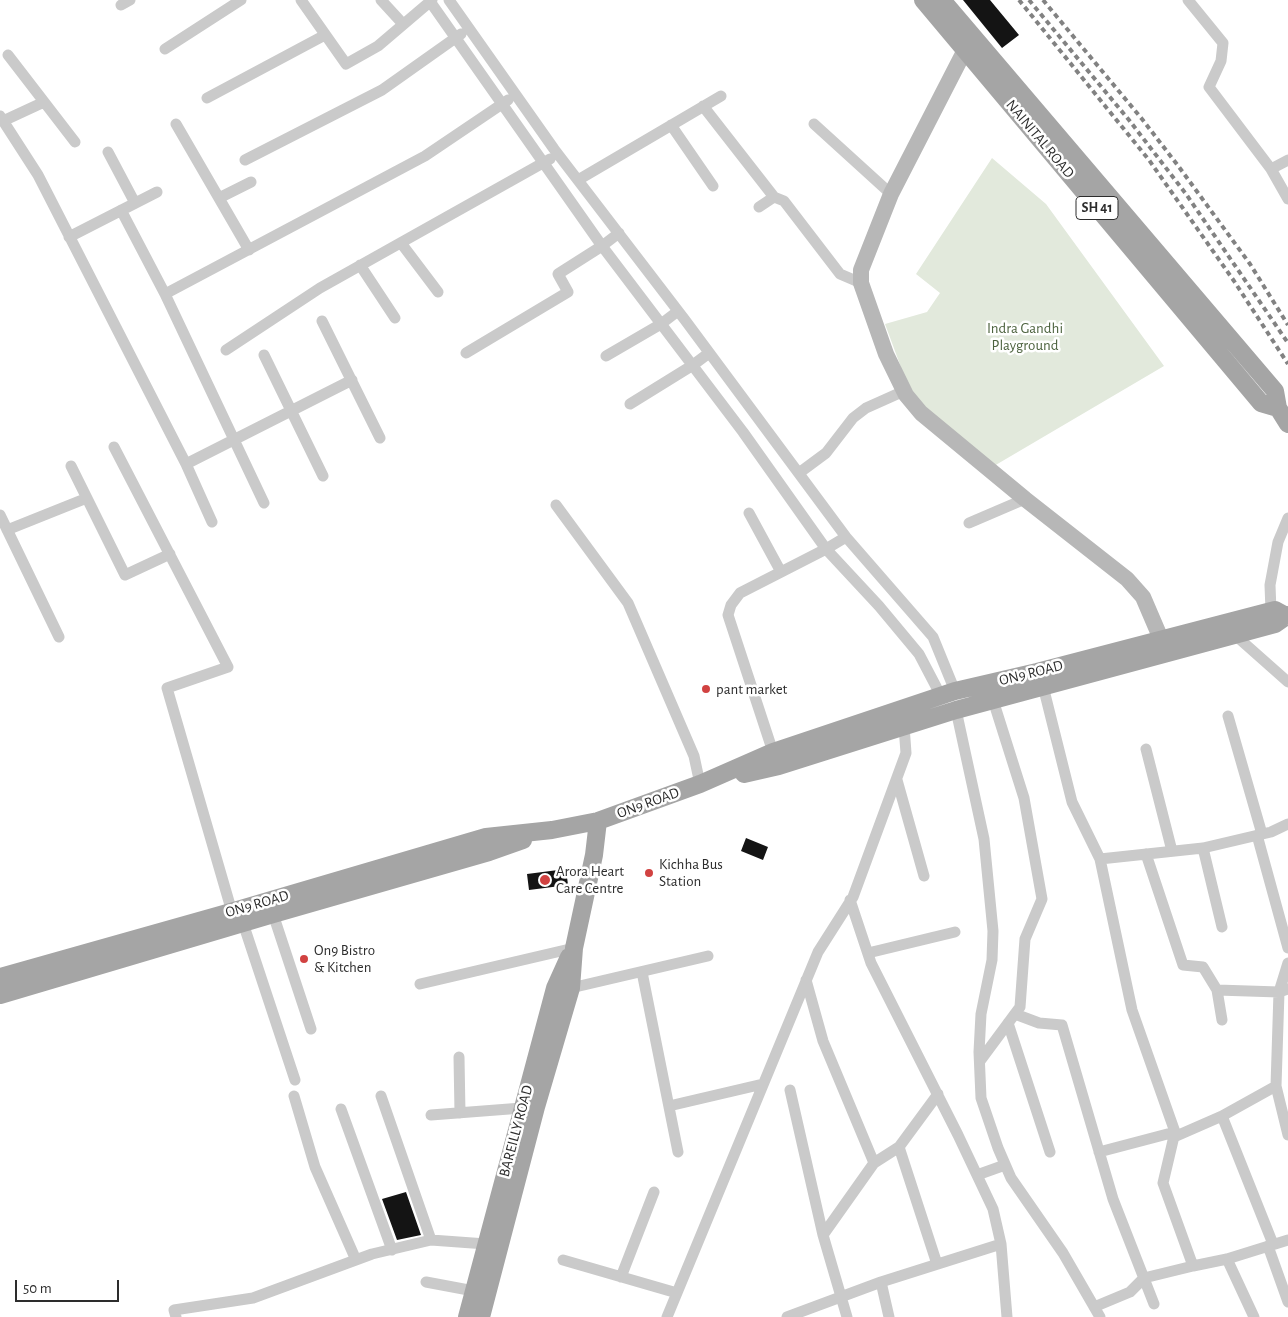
<!DOCTYPE html>
<html>
<head>
<meta charset="utf-8">
<style>
	body { margin:0 }
	#map { position:relative; width:1288px; height:1317px; overflow:hidden; background:#fff; font-family:"Alegreya Sans",sans-serif }
	canvas { display:block }
	.scale { position:absolute; left:15px; top:1280px; width:104px; height:22px; box-sizing:border-box; border:2px solid #2d2d2d; border-top:0; padding-left:6px; font-size:15px; line-height:18px; white-space:nowrap; color:#2d2d2d; -webkit-text-stroke:4px #fff; paint-order:stroke }
</style>
</head>
<body>
<div id="map">
<canvas width="1288" height="1317"></canvas>
<div class="scale">50 m</div>
</div>
<script>
const context = document.querySelector('canvas').getContext('2d');
context.lineJoin = 'round';
function fill(path, color) {
  context.fillStyle = color;
  context.fill(path, 'evenodd');
}
function shape(rows) {
  const path = new Path2D();
  for (const r of rows) {
    path.moveTo(r[0], r[1]);
    for (let i = 2; i < r.length; i += 2) path.lineTo(r[i], r[i + 1]);
  }
  return path;
}
function strokePath(path, color, width, dash) {
  context.strokeStyle = color;
  context.lineWidth = width;
  context.lineCap = dash ? 'butt' : 'round';
  context.setLineDash(dash || []);
  context.stroke(path);
}
function write(font, color, halo, rows, align = 'center') {
  context.font = font + ' "Alegreya Sans",sans-serif';
  context.lineWidth = 5;
  context.setLineDash([]);
  context.textBaseline = 'middle';
  context.strokeStyle = halo;
  context.fillStyle = color;
  for (const [text, x, y, turn = 0] of rows) {
    context.save();
    context.translate(x, y);
    context.rotate((+turn || 0) * Math.PI / 180);
    context.textAlign = isNaN(turn) ? turn : align;
    if (halo) context.strokeText(text, 0, 0);
    context.fillText(text, 0, 0);
    context.restore();
  }
}
const green = shape([
	[992,158,1046,204,1164,366,994,466,926,413,909,389,885,324,927,312,940,293,916,274]
]);
const building = shape([
	[963,0,990,0,1019,35,1002,48],
	[746,838,768,847,763,860,741,851],
	[566,869,568,885,529,890,527,874],
	[406,1192,421,1235,397,1240,382,1199]
]);
const street = shape([
	[301,0,346,64,378,46,432,0],
	[381,0,403,24],
	[429,0,602,246,743,432,826,549,879,606,919,654,941,696],
	[449,0,554,149,685,320,846,537,933,637,955,691],
	[1188,0,1223,43,1221,61,1209,87,1271,169,1288,199],
	[121,5,130,0],
	[165,49,241,0],
	[8,55,75,142],
	[207,98,325,35],
	[703,106,774,197],
	[0,116,38,175,186,464,212,522],
	[3,121,44,102],
	[176,124,249,250],
	[814,124,891,194],
	[671,125,713,186],
	[108,152,135,203],
	[245,160,382,90,461,34],
	[1271,169,1288,160],
	[578,180,721,96],
	[219,198,251,182],
	[759,207,774,197,784,201,840,274,861,283],
	[121,210,165,294,264,503],
	[69,237,157,192],
	[401,243,438,292],
	[360,265,395,318],
	[165,294,425,156,508,100],
	[322,321,380,438],
	[226,350,320,288,550,159],
	[466,353,568,292,558,274,602,246,619,233],
	[264,355,323,476],
	[606,356,661,324,678,311],
	[630,404,693,365,709,353],
	[114,447,228,667,167,688,232,912],
	[186,464,352,380],
	[71,466,125,575,170,554],
	[799,473,826,453,853,418,866,408,904,391],
	[556,505,628,603,694,756,700,784],
	[749,513,781,572],
	[0,515,59,637],
	[969,523,1025,499],
	[7,530,87,498],
	[1271,611,1270,585,1278,542,1288,518],
	[1235,635,1288,682],
	[1043,686,1072,802,1100,859,1132,1010,1175,1132,1163,1183,1193,1266],
	[956,710,984,839,993,931,992,960,981,1014,979,1052,981,1098,998,1148,1011,1178,1063,1253,1100,1317],
	[1228,716,1262,834],
	[1146,749,1172,851],
	[773,752,728,615,731,605,740,593,826,549,846,537],
	[897,780,924,876],
	[1257,835,1288,948],
	[1203,848,1222,927],
	[1146,854,1183,965,1203,967,1217,990,1222,1020],
	[1100,859,1203,848,1271,832,1288,824],
	[850,900,871,963,958,1135,993,1209,1001,1244,1007,1317],
	[273,914,311,1029],
	[243,923,295,1080],
	[868,953,955,932],
	[1288,963,1279,992,1276,1086,1288,1135],
	[642,972,678,1152],
	[806,980,823,1041,874,1163],
	[420,984,574,948],
	[571,988,708,956],
	[1217,990,1279,992,1288,989],
	[1015,1014,1039,1023,1062,1025,1113,1199,1154,1304],
	[1008,1023,1050,1152],
	[459,1057,460,1113],
	[980,1061,1020,1007,1025,939,1042,899,1024,798,993,700],
	[790,1090,823,1235,847,1317],
	[294,1096,315,1167,356,1260],
	[381,1096,431,1240],
	[669,1106,763,1084],
	[341,1109,392,1250],
	[431,1115,522,1108],
	[1222,1116,1273,1244],
	[1174,1137,1222,1116,1276,1086],
	[899,1147,937,1264],
	[1099,1152,1175,1132],
	[977,1175,1005,1165],
	[823,1235,874,1163,899,1147,938,1094],
	[1268,1246,1288,1302],
	[1227,1259,1254,1317],
	[563,1260,677,1293],
	[621,1277,654,1192],
	[426,1282,474,1291],
	[881,1282,889,1317],
	[1094,1307,1130,1292,1144,1278,1193,1266,1227,1259,1288,1240],
	[176,1317,174,1310,253,1298,372,1254,431,1240,486,1244],
	[667,1317,818,952,853,897,906,753,904,726],
	[787,1317,881,1282,1001,1244]
]);
const secondary = shape([
	[965,50,891,194,861,270,861,283,886,354,906,395,921,413,1025,499,1127,579,1143,597,1161,639]
]);
const primary = shape([
	[923,0,1261,403,1278,408],
	[942,0,1275,391,1278,408,1288,424],
	[744,774,779,766,956,710,1275,624,1288,615],
	[0,977,224,914,486,837,552,830,598,821,700,784,773,752,955,691,1037,672,1275,610,1286,616],
	[0,995,273,914,489,852,523,840],
	[467,1317,555,988,569,957],
	[481,1317,536,1107,571,988,574,948,594,855,598,821]
]);
const rail = shape([
	[1019,0,1149,160,1234,281,1288,364],
	[1029,0,1129,120,1186,194,1288,343],
	[1043,0,1142,119,1179,167,1250,264,1288,325]
]);
const markers = [
	[706,689,5,"#d14241"],
	[649,873,5,"#d14241"],
	[545,880,6,"#d14241"],
	[304,959,5,"#d14241"]
];
const shields = [
	[1097,208,42]
];
const shieldNames = [
	["SH 41",1097,208]
];
const streetNames = [
	["NAINITAL ROAD",1040,139,50],
	["ON9 ROAD",1031,673,-14],
	["ON9 ROAD",648,803,-20],
	["ON9 ROAD",257,904,-16],
	["BAREILLY ROAD",516,1131,-75]
];
const parkNames = [
	["Indra Gandhi",1025,328],
	["Playground",1025,345]
];
const poiNames = [
	["pant market",716,689],
	["Kichha Bus",659,864],
	["Station",659,881],
	["Arora Heart",556,871],
	["Care Centre",556,888],
	["On9 Bistro",314,950],
	["& Kitchen",314,967]
];
fill(green, '#e2e9dc');
fill(building, '#141414');
strokePath(street, '#cacaca', 11);
strokePath(secondary, '#b7b7b7', 16);
strokePath(primary, '#a5a5a5', 18);
strokePath(rail, '#828282', 4, [5, 4]);
for (const [x, y, r, color] of markers) {
  const dot = new Path2D();
  dot.arc(x, y, r, 0, 2 * Math.PI);
  context.fillStyle = color;
  context.fill(dot);
  strokePath(dot, '#fff', 2);
}
for (const [x, y, w] of shields) {
  const box = new Path2D();
  box.roundRect(x - w / 2, y - 11.5, w, 23, 4);
  context.fillStyle = '#fff';
  context.fill(box);
  strokePath(box, '#2d2d2d', 1);
}
write('bold 14px', '#2d2d2d', null, shieldNames);
write('15px', '#2d2d2d', '#fff', streetNames);
write('15px', '#4d633f', '#fff', parkNames);
write('15px', '#2d2d2d', '#fff', poiNames, 'left');
</script>
</body>
</html>
